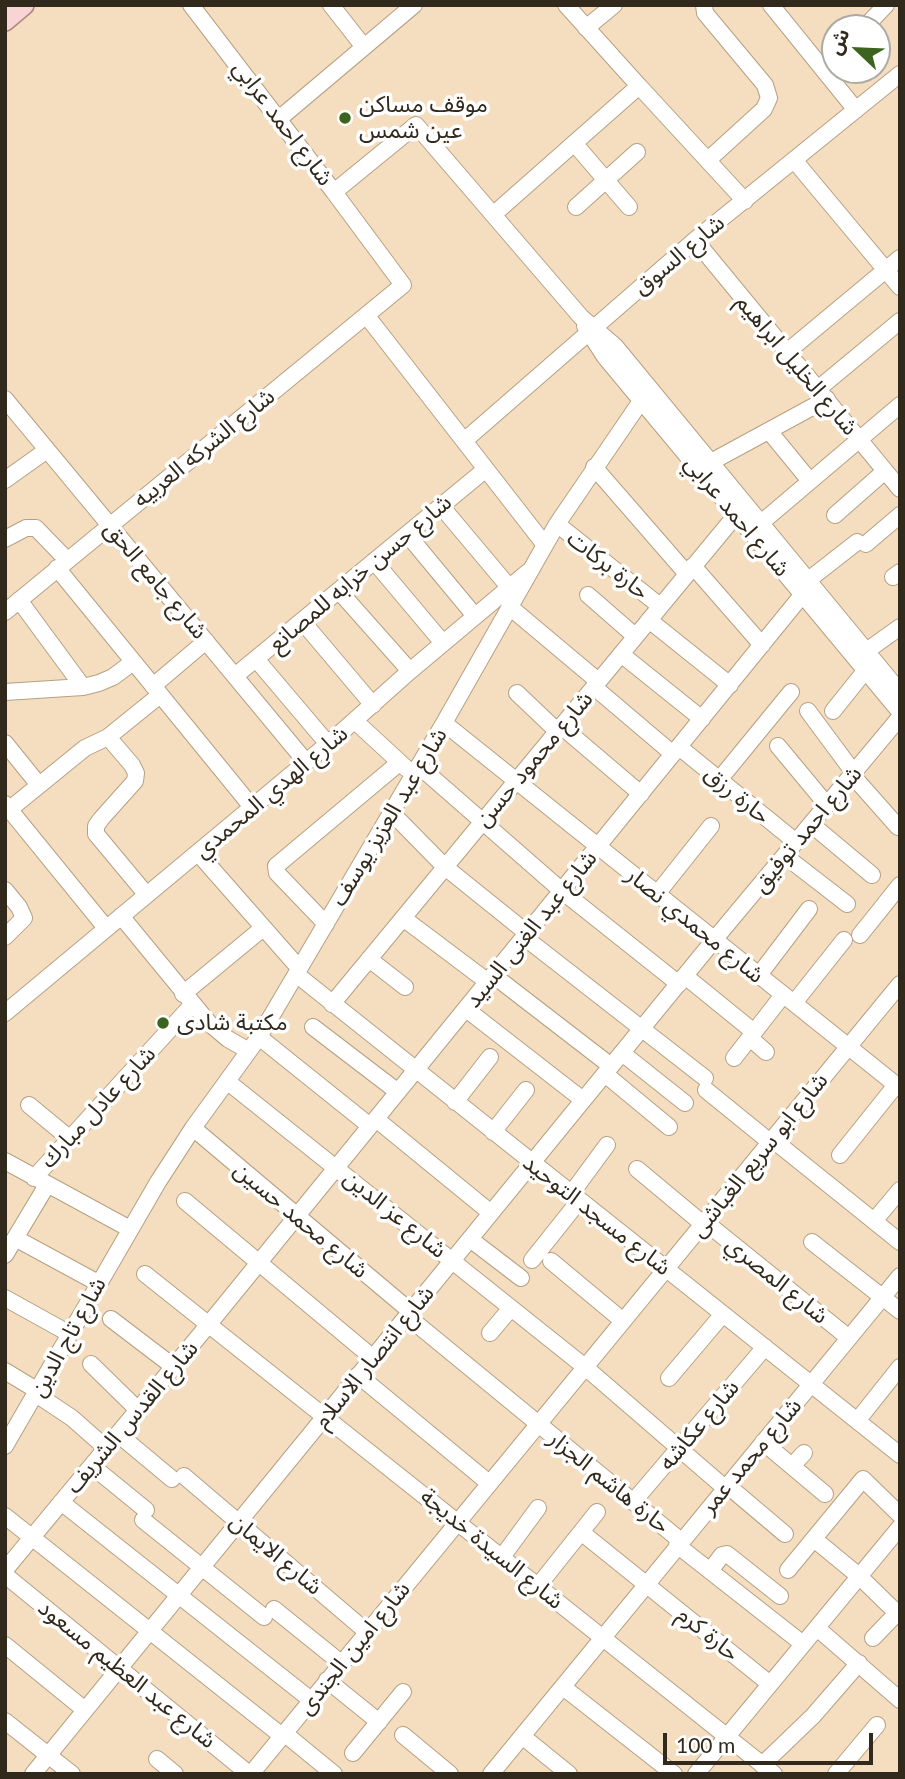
<!DOCTYPE html>
<html>
<head>
<meta charset="utf-8">
<style>
	body { margin:0 }
	#map { position:relative; width:905px; height:1779px; overflow:hidden; background:#f5ddbf; font-family:Lato,"Noto Sans Arabic",sans-serif }
	canvas { display:block }
	.frame { position:absolute; inset:0; border:7px solid #32291d; pointer-events:none }
	.north { position:absolute; left:821px; top:14px; width:70px; height:70px; box-sizing:border-box; background:#fff; border:2px solid #ada9a5; border-radius:50%; rotate:293deg; font-size:19px; font-weight:700; line-height:28px; text-align:center; color:#32291d }
	.north::after { content:''; display:block; margin:auto; width:24px; height:32px; background:#3d641e; clip-path:polygon(50% 0,100% 100%,50% 72%,0 100%) }
	.scale { position:absolute; left:663px; top:1733px; width:210px; height:32px; box-sizing:border-box; border:4px solid #32291d; border-top:0; padding-left:9px; font-size:21px; line-height:24px; white-space:nowrap; color:#32291d; -webkit-text-stroke:5px #fff; paint-order:stroke }
</style>
</head>
<body>
<div id="map">
<canvas width="905" height="1779"></canvas>
<div class="frame"></div>
<div class="north">ش</div>
<div class="scale">100 m</div>
</div>
<script>
const context = document.querySelector('canvas').getContext('2d');
context.lineJoin = 'round';
function shape(rows) {
  const path = new Path2D();
  for (const r of rows) {
    path.moveTo(r[0], r[1]);
    for (let i = 2; i < r.length; i += 2) path.lineTo(r[i], r[i + 1]);
  }
  return path;
}
function strokePath(path, color, width, dash) {
  context.strokeStyle = color;
  context.lineWidth = width;
  context.lineCap = dash ? 'butt' : 'round';
  context.setLineDash(dash || []);
  context.stroke(path);
}
function write(font, color, halo, rows, align = 'center') {
  context.font = font + ' Lato,"Noto Sans Arabic",sans-serif';
  context.lineWidth = 7;
  context.setLineDash([]);
  context.textBaseline = 'middle';
  context.strokeStyle = halo;
  context.fillStyle = color;
  for (const [text, x, y, turn = 0] of rows) {
    context.save();
    context.translate(x, y);
    context.rotate((+turn || 0) * Math.PI / 180);
    context.textAlign = isNaN(turn) ? turn : align;
    if (halo) context.strokeText(text, 0, 0);
    context.fillText(text, 0, 0);
    context.restore();
  }
}
const minor = shape([
	[191,5,334,192,416,125,581,317,615,346,900,692],
	[331,5,364,47],
	[704,5,705,13,765,85,769,98,764,109,708,160],
	[771,5,856,110],
	[586,28,614,5],
	[864,28,886,5],
	[639,86,745,201],
	[280,118,414,5],
	[574,143,629,207],
	[794,160,900,287],
	[576,207,637,152],
	[494,214,639,86,566,5],
	[695,240,900,489],
	[366,315,545,545],
	[585,326,605,357,900,712],
	[787,352,900,258],
	[818,389,900,321],
	[5,399,306,762],
	[769,431,810,481],
	[464,441,695,240,900,74],
	[711,462,827,399],
	[594,467,687,574],
	[5,480,47,450],
	[441,506,509,587],
	[835,515,885,471],
	[557,524,660,606],
	[755,528,900,405],
	[407,534,475,616],
	[5,539,26,528,36,528,67,560],
	[866,544,900,515],
	[374,561,443,643],
	[693,566,762,645],
	[57,568,252,807],
	[893,577,900,572],
	[802,585,857,542],
	[339,591,410,671],
	[588,595,635,636],
	[19,600,83,687],
	[511,608,598,681],
	[5,612,403,285,334,192],
	[649,620,730,685],
	[302,621,373,705],
	[621,654,702,719],
	[858,657,900,627],
	[256,659,328,744],
	[235,676,486,469],
	[153,686,206,641],
	[594,687,673,754],
	[5,692,83,687,99,683,113,677,133,662],
	[517,693,557,731],
	[808,711,854,773],
	[833,711,865,671],
	[355,721,407,769],
	[444,723,900,1088],
	[561,726,641,794],
	[108,737,132,765,136,773,135,781,101,819,96,826,96,834,146,894],
	[5,743,39,785],
	[778,746,827,805],
	[679,747,796,842],
	[419,766,562,891,679,984],
	[852,775,898,827],
	[719,780,791,692],
	[5,804,106,928],
	[10,809,85,748,108,737,160,695],
	[392,813,445,867,527,933],
	[811,824,872,875],
	[198,853,299,968],
	[785,856,847,904],
	[5,890,19,907,24,918,5,937],
	[657,894,711,826],
	[121,916,209,1023,228,1039,249,1051],
	[403,918,488,982],
	[326,924,277,873,276,866,399,763],
	[860,935,900,885],
	[524,937,705,1078],
	[369,959,405,987],
	[296,974,900,1455],
	[493,975,611,1066],
	[759,975,809,909],
	[685,976,754,1032],
	[183,994,263,928],
	[794,1003,844,940],
	[332,1004,736,515],
	[466,1009,583,1100],
	[5,1013,328,744,410,671,528,572],
	[313,1027,398,1092],
	[259,1037,370,1126],
	[750,1038,766,1052],
	[622,1053,685,1103],
	[734,1058,783,995],
	[605,1074,669,1127],
	[228,1082,585,1367,725,1488],
	[706,1090,770,1142],
	[455,1102,490,1057],
	[29,1105,69,1138],
	[376,1119,491,1213],
	[193,1128,410,1311],
	[493,1132,526,1090],
	[772,1139,900,1242],
	[840,1155,896,1085],
	[5,1161,130,1229],
	[637,1169,703,1224],
	[34,1178,192,1005],
	[571,1194,607,1145],
	[185,1201,373,1358],
	[704,1221,849,1338],
	[874,1221,900,1190],
	[15,1238,98,1283],
	[470,1239,521,1278],
	[812,1242,900,1311],
	[5,1255,47,1185],
	[532,1260,579,1201],
	[551,1261,623,1321],
	[145,1274,774,1774],
	[5,1298,70,1334],
	[407,1316,681,1541],
	[111,1319,174,1367],
	[490,1333,511,1308],
	[91,1364,138,1410],
	[5,1371,38,1391],
	[358,1375,489,1483],
	[669,1378,723,1314],
	[36,1394,72,1418,106,1448],
	[857,1421,900,1367],
	[118,1434,172,1479],
	[763,1442,825,1494],
	[5,1446,158,1182,193,1128,259,1037,444,723,557,524,641,401],
	[92,1466,146,1510],
	[792,1466,804,1453],
	[184,1476,367,1632],
	[727,1485,785,1534],
	[61,1502,311,1700],
	[633,1502,765,1347],
	[5,1516,282,1736],
	[143,1520,264,1617],
	[581,1532,770,1684],
	[814,1539,859,1576,900,1616],
	[677,1545,803,1644],
	[502,1557,538,1508],
	[5,1570,209,1324,803,594],
	[788,1570,863,1479,900,1515],
	[710,1571,722,1555,727,1554,780,1596],
	[5,1575,249,1774],
	[538,1586,597,1512],
	[274,1609,341,1663],
	[817,1628,900,1700],
	[873,1638,900,1610],
	[5,1645,85,1710],
	[327,1680,379,1722],
	[563,1687,674,1774],
	[5,1721,72,1774],
	[284,1733,334,1774],
	[403,1735,450,1774],
	[522,1736,569,1774],
	[353,1753,403,1692],
	[157,1759,175,1774],
	[762,1765,813,1716,859,1663],
	[33,1774,714,940,900,717],
	[251,1774,900,984],
	[491,1774,900,1276],
	[696,1774,900,1527],
	[836,1774,877,1725]
]);
const major = shape([
	[5,21,24,5]
]);
const markers = [
	[345,118,7,"#3d641e"],
	[163,1023,7,"#3d641e"]
];
const poiNames = [
	["موقف مساكن",359,105],
	["عين شمس",359,131],
	["مكتبة شادى",177,1023]
];
const streetNames = [
	["شارع احمد عرابي",283,123,53],
	["شارع السوق",679,255,-40],
	["شارع الخليل ابراهيم",797,365,50],
	["شارع الشركه العربيه",204,448,-39],
	["شارع احمد عرابي",737,516,50],
	["حارة بركات",608,565,38],
	["شارع حسن خرابه للمصانع",360,573,-40],
	["شارع جامع الحق",156,580,50],
	["شارع محمود حسن",534,759,-50],
	["شارع الهدي المحمدي",271,792,-40],
	["حارة رزق",737,795,39],
	["شارع عبد العزيز يوسف",389,817,-59],
	["شارع احمد توفيق",807,829,-50],
	["شارع محمدي نصار",695,925,39],
	["شارع عبد الغنى السيد",531,929,-51],
	["شارع عادل مبارك",98,1107,-47],
	["شارع ابو سريع الغباشى",759,1155,-51],
	["شارع عز الدين",395,1214,39],
	["شارع مسجد التوحيد",597,1215,38],
	["شارع محمد حسين",301,1220,40],
	["شارع المصري",777,1280,39],
	["شارع تاج الدين",68,1337,-61],
	["شارع انتصار الاسلام",374,1357,-51],
	["شارع القدس الشريف",132,1417,-50],
	["شارع عكاشه",699,1425,-50],
	["شارع محمد عمر",751,1456,-50],
	["حارة هاشم الجزار",609,1482,39],
	["شارع السيدة خديجة",492,1549,39],
	["شارع الايمان",276,1554,40],
	["حارة كرم",708,1634,39],
	["شارع امين الجندى",354,1648,-51],
	["شارع عبد العظيم مسعود",127,1674,39]
];
strokePath(minor, '#b6a083', 18);
strokePath(major, '#b08781', 22);
strokePath(minor, '#fff', 16);
strokePath(major, '#f8d5d4', 19);
for (const [x, y, r, color] of markers) {
  const dot = new Path2D();
  dot.arc(x, y, r, 0, 2 * Math.PI);
  context.fillStyle = color;
  context.fill(dot);
  strokePath(dot, '#fff', 2.5);
}
write('23px', '#32291d', '#fff', poiNames, 'left');
write('23px', '#32291d', '#fff', streetNames);
</script>
</body>
</html>
